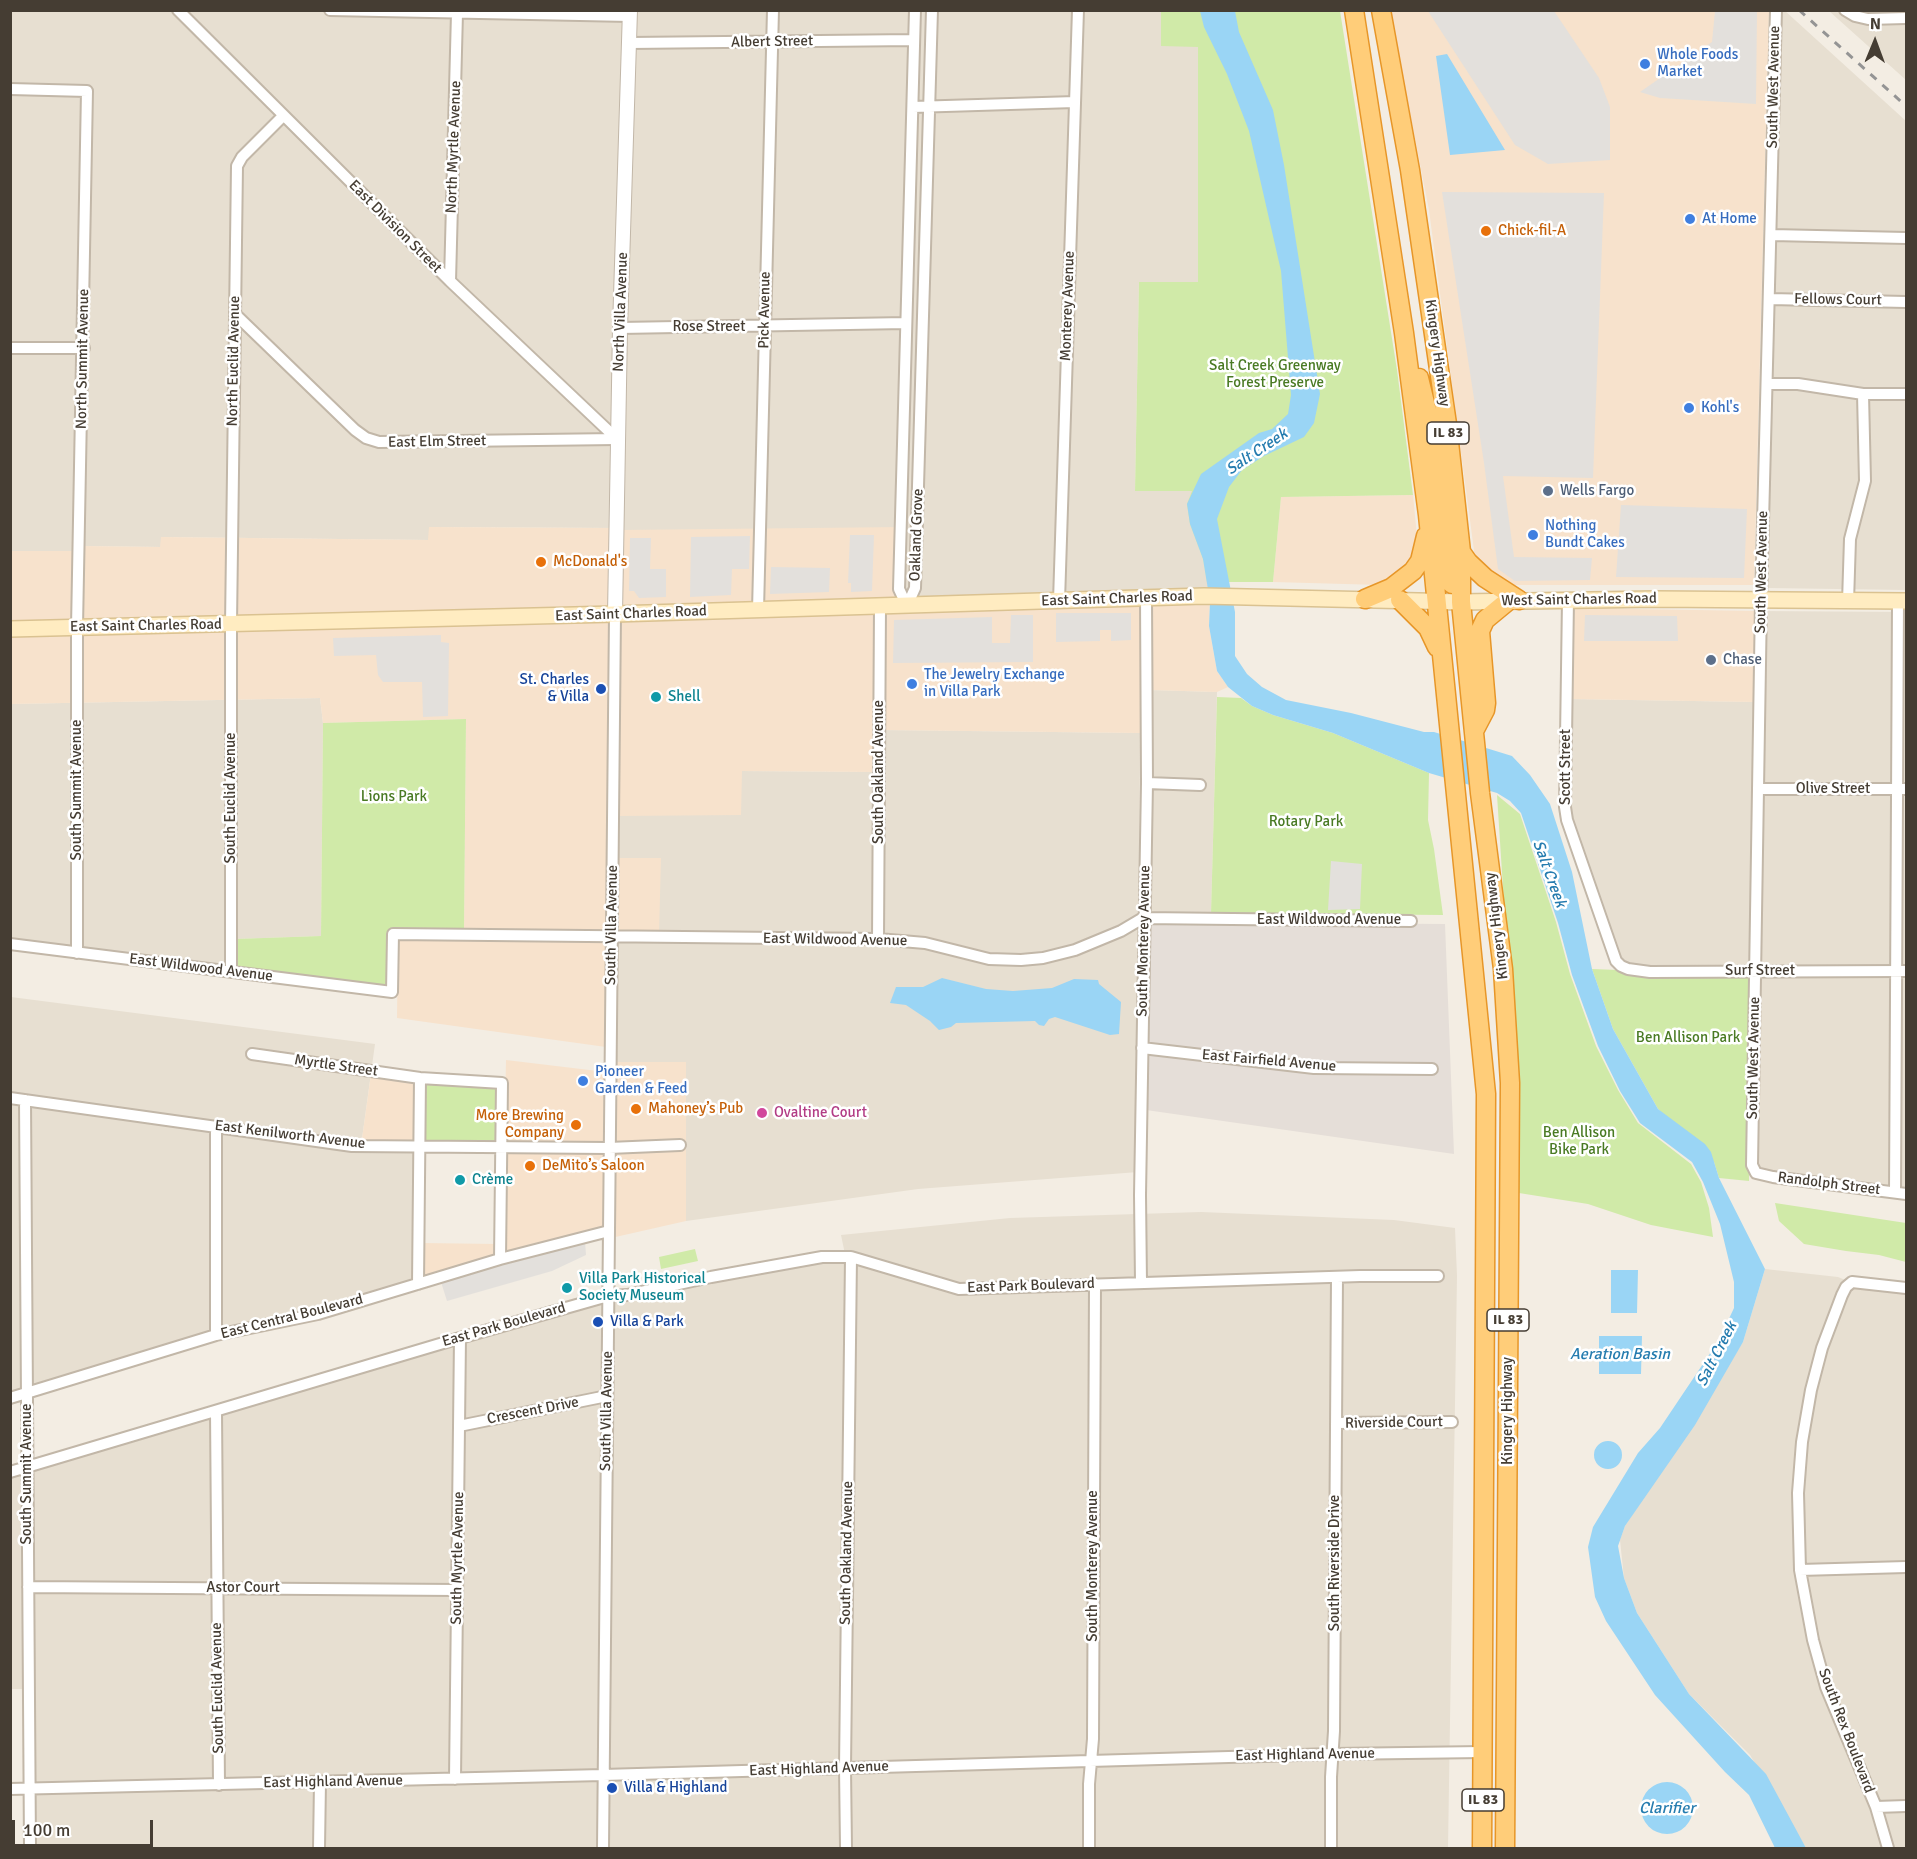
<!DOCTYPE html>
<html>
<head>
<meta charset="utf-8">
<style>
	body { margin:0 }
	#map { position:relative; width:1917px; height:1859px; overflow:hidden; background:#f3ede3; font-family:Signika,sans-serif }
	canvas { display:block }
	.frame { position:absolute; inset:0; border:12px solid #453d33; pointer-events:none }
	.north { position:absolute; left:1845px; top:12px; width:60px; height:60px; -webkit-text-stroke:4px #fff; paint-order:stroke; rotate:1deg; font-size:16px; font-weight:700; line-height:24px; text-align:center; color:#453d33 }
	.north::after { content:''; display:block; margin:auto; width:21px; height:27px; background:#453d33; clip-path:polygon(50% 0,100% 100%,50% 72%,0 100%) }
	.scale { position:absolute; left:12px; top:1820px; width:141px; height:27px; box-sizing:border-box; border:3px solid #453d33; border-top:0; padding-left:8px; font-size:18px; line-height:21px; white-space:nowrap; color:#453d33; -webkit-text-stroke:4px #fff; paint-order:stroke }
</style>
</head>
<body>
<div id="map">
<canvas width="1917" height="1859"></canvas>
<div class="frame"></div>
<div class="north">N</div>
<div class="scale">100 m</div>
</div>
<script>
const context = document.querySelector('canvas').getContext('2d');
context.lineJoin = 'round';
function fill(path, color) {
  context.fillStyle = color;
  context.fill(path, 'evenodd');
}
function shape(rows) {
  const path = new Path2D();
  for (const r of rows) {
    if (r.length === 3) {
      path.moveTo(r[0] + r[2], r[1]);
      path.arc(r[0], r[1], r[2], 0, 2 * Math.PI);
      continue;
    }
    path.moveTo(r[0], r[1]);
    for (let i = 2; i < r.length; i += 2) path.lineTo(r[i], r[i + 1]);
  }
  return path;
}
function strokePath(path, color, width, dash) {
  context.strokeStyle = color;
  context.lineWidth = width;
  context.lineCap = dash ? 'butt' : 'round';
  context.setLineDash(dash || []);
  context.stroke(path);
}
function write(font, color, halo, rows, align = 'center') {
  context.font = font + ' Signika,sans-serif';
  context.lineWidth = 5;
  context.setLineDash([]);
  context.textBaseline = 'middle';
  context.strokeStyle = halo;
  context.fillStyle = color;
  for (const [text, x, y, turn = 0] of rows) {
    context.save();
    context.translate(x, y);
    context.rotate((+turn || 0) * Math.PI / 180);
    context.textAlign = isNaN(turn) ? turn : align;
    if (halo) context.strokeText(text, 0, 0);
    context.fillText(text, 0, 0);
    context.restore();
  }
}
const residential = shape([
	[1784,10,1906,121,1906,590,1767,588,1782,11],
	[10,11,626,11,614,528,429,527,429,540,161,537,161,547,81,546,77,551,11,551],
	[633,11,1161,11,1161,46,1198,46,1198,282,1139,282,1135,491,1193,491,1190,523,1203,559,1209,592,903,601,620,530],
	[1829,11,1906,11,1906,80],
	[1757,611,1906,612,1906,1188,1750,1168,1649,977,1627,974,1569,813,1570,699,1755,702],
	[1151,690,1217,692,1211,913,1148,914],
	[320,698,323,723,321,936,235,939,235,969,11,939,11,704],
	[883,730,1140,733,1138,1172,918,1189,686,1221,686,1062,613,1062,615,940,882,942],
	[742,771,875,772,875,935,659,934,617,858,617,816],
	[11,997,375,1044,361,1146,415,1146,414,1280,306,1313,260,1320,211,1332,11,1393],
	[1201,1212,1394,1220,1455,1228,1457,1276,1448,1848,36,1848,31,1470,456,1341,615,1301,790,1266,846,1259,841,1235,1010,1218],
	[1765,1269,1838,1277,1867,1289,1906,1293,1906,1848,1806,1848,1750,1755,1689,1694,1637,1613,1624,1578,1620,1540,1625,1526,1743,1342],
	[24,1472,26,1689,11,1689,10,1476]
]);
const commercial = shape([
	[1390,11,1769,11,1754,585,1510,585,1490,575,1475,558,1429,210],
	[1413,495,1418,547,1416,561,1381,585,1273,582,1281,497],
	[429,527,614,528,612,611,80,624,81,546,160,547,161,537,428,540],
	[904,527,903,601,618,611,620,530],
	[10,551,77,551,75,624,11,626],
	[1210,602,1209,626,1217,671,1228,687,1217,692,1151,690,1152,603],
	[1142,603,1140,733,883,730,884,610],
	[1572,608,1757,611,1755,702,1570,699],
	[877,609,875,772,742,771,741,815,617,816,619,618],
	[610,619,608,933,464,930,466,719,323,723,320,698,11,704,10,633],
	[617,858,661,858,659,934,615,933],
	[398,937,608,940,606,1047,397,1018],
	[506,1060,606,1072,606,1228,502,1256],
	[613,1062,686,1062,686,1221,611,1238],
	[371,1074,416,1081,415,1146,361,1146],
	[420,1243,498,1244,498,1257,420,1280]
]);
const industrial = shape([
	[1147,922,1445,924,1454,1154,1146,1110]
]);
const green = shape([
	[1161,11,1340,11,1397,370,1413,495,1281,497,1273,582,1207,582,1203,559,1190,524,1187,504,1192,491,1135,491,1139,282,1198,282,1198,47,1161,46],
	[1217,697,1241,698,1252,706,1273,715,1333,733,1429,773,1428,820,1434,849,1443,915,1211,913],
	[466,719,464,930,388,929,386,987,235,969,235,939,321,936,323,723],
	[1497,795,1520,814,1556,922,1570,974,1596,1046,1618,1090,1638,1123,1691,1164,1701,1182,1709,1208,1713,1237,1651,1225,1588,1204,1519,1193,1517,1105],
	[1592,969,1618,970,1635,976,1649,977,1746,976,1749,978,1749,1181,1719,1178,1714,1162,1658,1109,1613,1029],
	[422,1082,499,1085,498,1145,422,1144],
	[1775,1203,1906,1223,1906,1262,1879,1255,1846,1251,1804,1244,1779,1221],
	[695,1249,698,1261,661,1269,659,1257]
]);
const parking = shape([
	[1428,11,1554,11,1599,78,1610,107,1610,160,1548,164,1515,145],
	[1715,11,1757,11,1756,104,1660,98,1640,92,1712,42],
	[1442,192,1604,193,1593,478,1503,476,1514,557,1592,558,1590,580,1515,581,1498,569,1484,463],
	[1621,505,1747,509,1744,578,1616,577],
	[850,535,874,535,872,591,851,592,851,583,848,583],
	[750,536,749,569,732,569,731,595,690,597,691,537],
	[630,538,651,538,650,569,666,569,666,597,639,598,634,591,629,591],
	[771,567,830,568,829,592,770,594],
	[1056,613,1131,613,1131,640,1111,641,1111,630,1100,630,1100,641,1056,642],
	[1011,615,1033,615,1033,662,893,663,894,620,992,617,992,643,1010,643],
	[1585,615,1677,616,1678,641,1584,641],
	[441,635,441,642,449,643,448,716,423,717,422,682,383,682,378,675,376,655,334,656,333,638],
	[1331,861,1362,864,1360,909,1328,910],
	[585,1241,586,1255,552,1271,447,1301,441,1282]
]);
const water = shape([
	[1200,11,1235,11,1239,32,1273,110,1284,165,1320,394,1314,423,1304,437,1264,456,1242,470,1229,487,1217,519,1235,612,1235,656,1247,674,1262,687,1286,700,1351,713,1424,732,1434,732,1512,756,1530,775,1550,804,1572,872,1592,969,1613,1029,1658,1109,1705,1144,1711,1152,1719,1178,1765,1269,1743,1342,1695,1425,1625,1526,1618,1546,1624,1578,1637,1613,1689,1694,1766,1774,1806,1848,1775,1848,1749,1795,1725,1772,1655,1695,1606,1621,1595,1597,1588,1547,1593,1527,1638,1453,1660,1428,1719,1340,1734,1308,1734,1282,1720,1224,1703,1182,1692,1162,1640,1123,1620,1091,1598,1046,1572,975,1558,923,1521,813,1510,801,1497,793,1429,773,1333,733,1273,715,1252,706,1228,687,1217,671,1209,626,1210,602,1203,559,1190,524,1187,504,1201,474,1259,433,1272,429,1288,414,1291,395,1281,271,1249,131,1227,74,1204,27],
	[1447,54,1505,150,1450,155,1436,56],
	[942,978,986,989,1013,991,1052,988,1074,979,1098,980,1099,984,1121,1002,1119,1034,1110,1035,1055,1017,1049,1019,1044,1026,1039,1025,1035,1021,956,1023,951,1027,939,1030,930,1021,906,1005,890,1003,896,987,923,987],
	[1611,1270,1638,1270,1637,1313,1611,1313],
	[1599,1336,1642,1336,1641,1374,1599,1374],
	[1608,1455,14],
	[1667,1808,26]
]);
const minor = shape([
	[178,10,450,281,617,439],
	[330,10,630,16],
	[1776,10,1761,601,1752,1165,1756,1173,1773,1177,1906,1194],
	[1845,10,1855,16,1868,19,1906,18],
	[629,43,914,40],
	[10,89,87,91,77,627,77,953],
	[913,107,1075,102],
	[1772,235,1906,238],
	[450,281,457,13],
	[1770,299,1906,302],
	[235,314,355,430,366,438,379,442,617,439],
	[620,328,906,323],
	[10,348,84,348],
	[1767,384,1798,384,1863,394,1906,394],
	[1568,600,1565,807,1567,820,1616,961,1621,966,1628,969,1650,972,1906,971],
	[1059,601,1078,10],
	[1848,602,1850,539,1865,481,1863,394],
	[907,606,915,588,932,10],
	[907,606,899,589,915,10],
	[758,610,773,10],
	[1147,783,1200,785],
	[1759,789,1906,789],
	[878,939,880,606],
	[10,944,392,992,393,934,878,939,925,943,989,959,1021,960,1043,958,1075,950,1121,931,1143,918,1411,921],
	[231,972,231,624,237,166,242,157,283,116],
	[1142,1048,1314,1068,1432,1069],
	[252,1054,420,1078,502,1083,500,1259],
	[10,1098,352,1146,609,1148,680,1145],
	[25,1100,30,1848],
	[216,1126,216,1335],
	[1895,1192,1898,601],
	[1141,1283,1140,1195,1147,783,1146,598],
	[418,1284,420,1078],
	[10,1398,216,1335,318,1314,500,1259,609,1231],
	[216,1411,219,1785],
	[1336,1423,1452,1422],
	[459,1426,607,1396],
	[10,1472,460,1338,608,1296,627,1295,711,1277,822,1257,851,1257,959,1289,1360,1276,1438,1276],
	[1800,1570,1906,1567],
	[28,1587,457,1590],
	[455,1779,460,1338],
	[10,1789,603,1775,1333,1754,1483,1752],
	[1876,1807,1906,1806],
	[319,1848,320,1782],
	[603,1848,615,614],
	[846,1848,845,1768,851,1257],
	[1089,1848,1089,1784,1093,1739,1095,1284],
	[1331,1848,1331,1777,1334,1731,1337,1277],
	[1888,1848,1876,1807,1826,1687,1813,1640,1800,1570,1798,1493,1802,1442,1811,1390,1822,1348,1842,1295,1846,1287,1852,1282,1906,1288]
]);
const tertiary = shape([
	[615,614,620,328,630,10]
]);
const secondary = shape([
	[10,629,615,614,1204,596,1461,602,1656,599,1906,601]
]);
const trunk = shape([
	[1354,10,1404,333,1428,515,1486,1094,1482,1848],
	[1381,10,1410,170,1447,424,1461,552,1461,602,1480,793,1503,969,1510,1083,1505,1848],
	[1419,378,1433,436,1452,584],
	[1461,552,1468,562,1485,578,1519,600],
	[1365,599,1391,588,1413,571,1420,561,1426,536],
	[1400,600,1428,628,1437,647],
	[1474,731,1485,710,1486,703,1480,631,1485,620,1508,601]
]);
const rail = shape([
	[1799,10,1906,106]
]);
const markers = [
	[1645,64,6,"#3f7fe0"],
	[1690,219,6,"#3f7fe0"],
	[1486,231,6,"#e8710a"],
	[1689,408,6,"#3f7fe0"],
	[1548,491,6,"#5c6f8a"],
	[1533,535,6,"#3f7fe0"],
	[541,562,6,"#e8710a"],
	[1711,660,6,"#5c6f8a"],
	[912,684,6,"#3f7fe0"],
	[601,689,6,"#1a4fb4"],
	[656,697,6,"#0f9aa8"],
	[583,1081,6,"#3f7fe0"],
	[636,1109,6,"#e8710a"],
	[762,1113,6,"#d1479c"],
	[576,1125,6,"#e8710a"],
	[530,1166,6,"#e8710a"],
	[460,1180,6,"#0f9aa8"],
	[567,1288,6,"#0f9aa8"],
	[598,1322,6,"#1a4fb4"],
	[612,1788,6,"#1a4fb4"]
];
const shields = [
	[1448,433,42],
	[1508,1320,42],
	[1483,1800,42]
];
const shieldNames = [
	["IL 83",1448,433],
	["IL 83",1508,1320],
	["IL 83",1483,1800]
];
const streetNames = [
	["Albert Street",772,42,-1],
	["South West Avenue",1774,87,-89],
	["North Myrtle Avenue",454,147,-88],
	["East Division Street",395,227,45],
	["Fellows Court",1838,300,1],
	["Monterey Avenue",1068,306,-88],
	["Pick Avenue",765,310,-89],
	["North Villa Avenue",621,312,-88],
	["Rose Street",709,327],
	["Kingery Highway",1437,353,82],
	["North Summit Avenue",83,359,-89],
	["North Euclid Avenue",234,361,-89],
	["East Elm Street",437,442,-1],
	["Oakland Grove",917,535,-88],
	["South West Avenue",1762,572,-89],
	["East Saint Charles Road",1117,599,-2],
	["West Saint Charles Road",1579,600,-1],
	["East Saint Charles Road",631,614,-2],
	["East Saint Charles Road",146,626,-1],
	["Scott Street",1566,767,-90],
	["South Oakland Avenue",879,772,-90],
	["Olive Street",1833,789],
	["South Summit Avenue",77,790,-90],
	["South Euclid Avenue",231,798,-90],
	["East Wildwood Avenue",1329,920],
	["South Villa Avenue",612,925,-89],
	["Kingery Highway",1497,926,-97],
	["East Wildwood Avenue",835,940,1],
	["South Monterey Avenue",1144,941,-89],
	["East Wildwood Avenue",201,968,7],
	["Surf Street",1760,971],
	["South West Avenue",1754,1058,-89],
	["East Fairfield Avenue",1269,1061,5],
	["Myrtle Street",336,1066,8],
	["East Kenilworth Avenue",290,1135,7],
	["Randolph Street",1829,1184,7],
	["East Park Boulevard",1031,1286,-2],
	["East Central Boulevard",292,1317,-14],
	["East Park Boulevard",504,1325,-16],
	["Crescent Drive",533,1411,-11],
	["South Villa Avenue",607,1411,-89],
	["Kingery Highway",1508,1411,-90],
	["Riverside Court",1394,1423,-1],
	["South Summit Avenue",27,1474,-90],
	["South Oakland Avenue",847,1553,-89],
	["South Myrtle Avenue",458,1558,-89],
	["South Riverside Drive",1335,1563,-90],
	["South Monterey Avenue",1093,1566,-90],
	["Astor Court",243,1588],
	["South Euclid Avenue",218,1688,-91],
	["South Rex Boulevard",1846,1731,69],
	["East Highland Avenue",1305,1755,-1],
	["East Highland Avenue",819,1769,-2],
	["East Highland Avenue",333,1782,-1]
];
const shopNames = [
	["Whole Foods",1657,55],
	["Market",1657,72],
	["At Home",1702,219],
	["Kohl's",1701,408],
	["Nothing",1545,526],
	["Bundt Cakes",1545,543],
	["The Jewelry Exchange",924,675],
	["in Villa Park",924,692],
	["Pioneer",595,1072],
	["Garden & Feed",595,1089]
];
const foodNames = [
	["Chick-fil-A",1498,231],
	["McDonald's",553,562],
	["Mahoney’s Pub",648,1109],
	["More Brewing",564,1116,"right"],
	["Company",564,1133,"right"],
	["DeMito’s Saloon",542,1166]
];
const parkNames = [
	["Salt Creek Greenway",1275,366],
	["Forest Preserve",1275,383],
	["Lions Park",394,797],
	["Rotary Park",1306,822],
	["Ben Allison Park",1688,1038],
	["Ben Allison",1579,1133],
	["Bike Park",1579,1150]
];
const serviceNames = [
	["Wells Fargo",1560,491],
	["Chase",1723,660]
];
const transitNames = [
	["St. Charles",589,680,"right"],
	["& Villa",589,697,"right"],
	["Villa & Park",610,1322],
	["Villa & Highland",624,1788]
];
const cultureNames = [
	["Shell",668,697],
	["Crème",472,1180],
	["Villa Park Historical",579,1279],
	["Society Museum",579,1296]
];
const hotelNames = [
	["Ovaltine Court",774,1113]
];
const waterNames = [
	["Salt Creek",1257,452,-34],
	["Salt Creek",1549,874,70],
	["Salt Creek",1717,1354,-63],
	["Aeration Basin",1620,1355],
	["Clarifier",1667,1809]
];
fill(residential, '#e7dfd1');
fill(commercial, '#f7e2cc');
fill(industrial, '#e5ded8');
fill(green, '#d0eaa8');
fill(parking, '#e3e0dc');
fill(water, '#9ad5f5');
strokePath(minor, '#c2b7a8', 14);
strokePath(tertiary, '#c2b7a8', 16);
strokePath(secondary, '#dac291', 18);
strokePath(trunk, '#e79628', 21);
strokePath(minor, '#fff', 10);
strokePath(tertiary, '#fff', 14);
strokePath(secondary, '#ffecc1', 15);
strokePath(trunk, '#ffcd79', 18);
strokePath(rail, '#949494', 3, [8, 8]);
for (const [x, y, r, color] of markers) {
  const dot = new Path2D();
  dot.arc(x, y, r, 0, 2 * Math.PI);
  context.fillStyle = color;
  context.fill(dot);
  strokePath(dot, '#fff', 2);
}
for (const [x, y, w] of shields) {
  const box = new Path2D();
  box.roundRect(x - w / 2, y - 11, w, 22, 4.5);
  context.fillStyle = '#fff';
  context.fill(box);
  strokePath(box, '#453d33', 1.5);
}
write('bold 14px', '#453d33', null, shieldNames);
write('15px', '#453d33', '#fff', streetNames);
write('15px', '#366cbe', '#fff', shopNames, 'left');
write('15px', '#c56008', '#fff', foodNames, 'left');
write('15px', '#497a23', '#fff', parkNames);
write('15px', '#4e5e75', '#fff', serviceNames, 'left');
write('15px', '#164399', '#fff', transitNames, 'left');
write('15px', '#0d838f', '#fff', cultureNames, 'left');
write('15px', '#b23c85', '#fff', hotelNames, 'left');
write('italic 16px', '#257caf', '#fff', waterNames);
</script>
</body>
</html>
